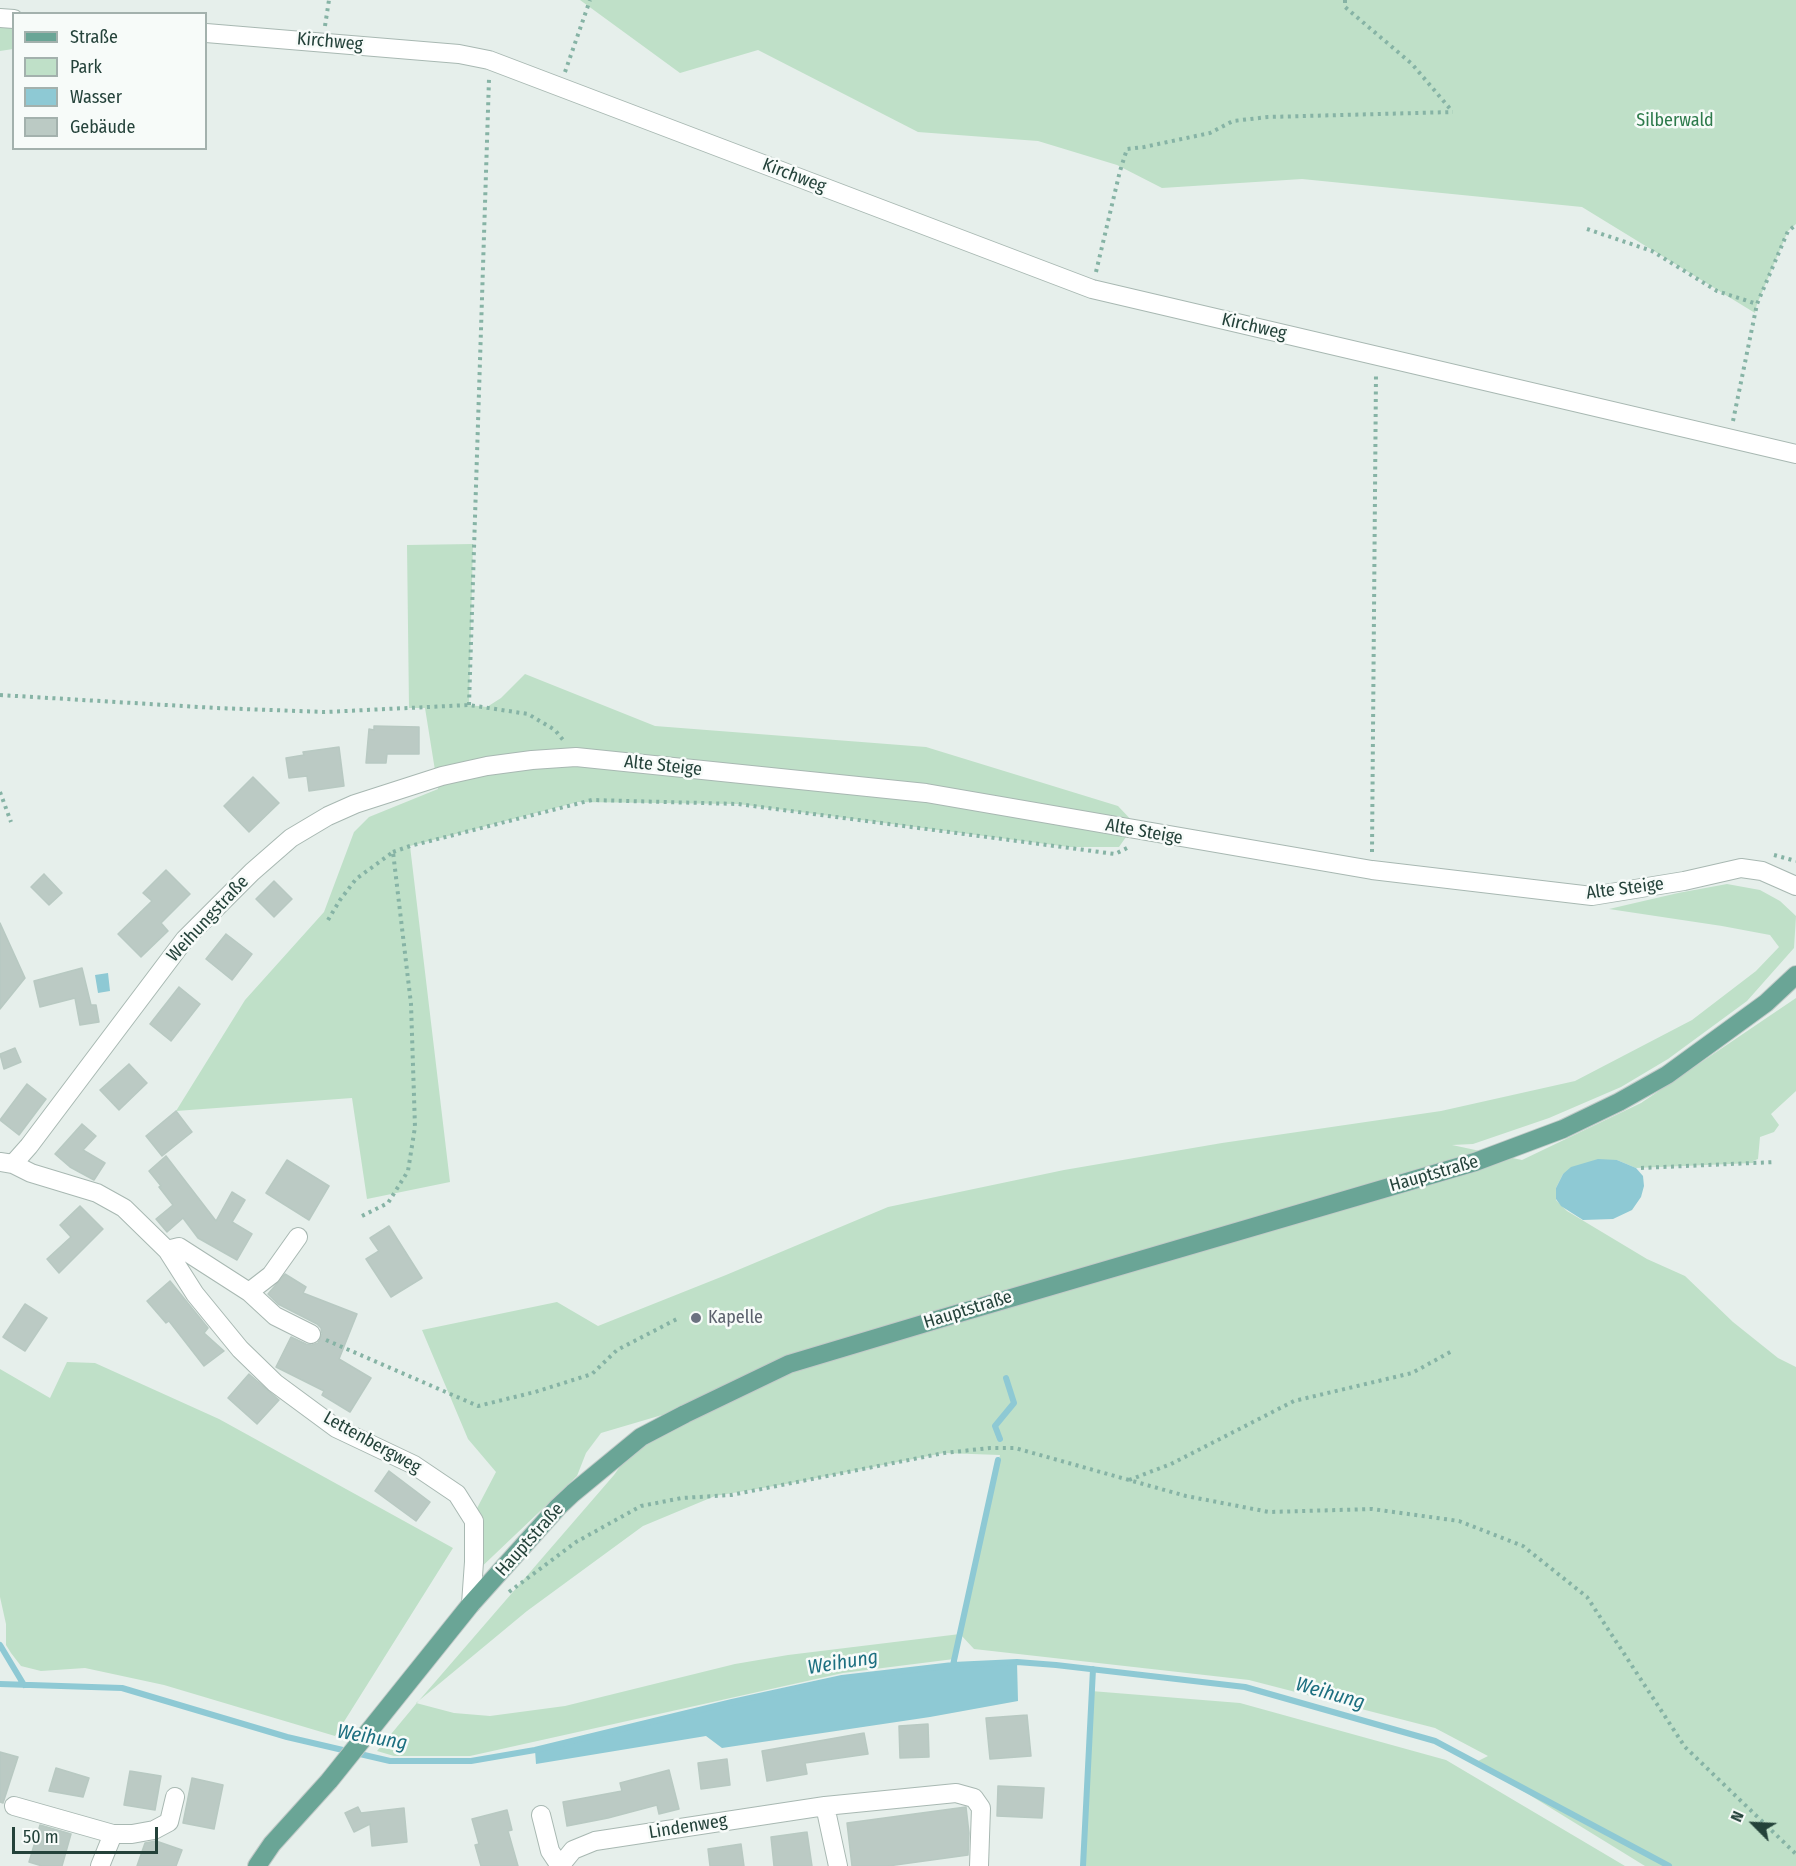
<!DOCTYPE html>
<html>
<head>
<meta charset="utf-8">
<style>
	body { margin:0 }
	#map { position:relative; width:1796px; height:1866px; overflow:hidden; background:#e6efeb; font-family:"Fira Sans Condensed",sans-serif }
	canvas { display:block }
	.legend { position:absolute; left:12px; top:12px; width:195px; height:138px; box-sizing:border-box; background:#f7fbf9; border:2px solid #a3b1ad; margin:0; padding:8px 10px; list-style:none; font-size:18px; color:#24423a }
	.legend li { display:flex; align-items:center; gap:12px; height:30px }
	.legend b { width:30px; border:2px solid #a3b1ad }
	.north { position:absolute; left:1724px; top:1794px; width:60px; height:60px; -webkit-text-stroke:4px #f7fbf9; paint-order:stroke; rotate:294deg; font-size:16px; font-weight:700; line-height:24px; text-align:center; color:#24423a }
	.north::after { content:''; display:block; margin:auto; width:21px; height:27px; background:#24423a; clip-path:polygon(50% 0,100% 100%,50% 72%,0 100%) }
	.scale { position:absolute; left:12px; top:1827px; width:146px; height:27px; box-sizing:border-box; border:3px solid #24423a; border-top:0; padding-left:8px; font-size:18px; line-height:21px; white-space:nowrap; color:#24423a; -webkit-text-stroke:4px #f7fbf9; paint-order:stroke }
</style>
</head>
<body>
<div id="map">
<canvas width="1796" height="1866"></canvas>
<ul class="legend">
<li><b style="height:8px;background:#6aa596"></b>Straße</li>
<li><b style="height:16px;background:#bfe0c8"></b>Park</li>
<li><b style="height:16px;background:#8ec9d4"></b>Wasser</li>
<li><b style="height:16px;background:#bbcac4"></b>Gebäude</li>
</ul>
<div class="north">N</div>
<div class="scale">50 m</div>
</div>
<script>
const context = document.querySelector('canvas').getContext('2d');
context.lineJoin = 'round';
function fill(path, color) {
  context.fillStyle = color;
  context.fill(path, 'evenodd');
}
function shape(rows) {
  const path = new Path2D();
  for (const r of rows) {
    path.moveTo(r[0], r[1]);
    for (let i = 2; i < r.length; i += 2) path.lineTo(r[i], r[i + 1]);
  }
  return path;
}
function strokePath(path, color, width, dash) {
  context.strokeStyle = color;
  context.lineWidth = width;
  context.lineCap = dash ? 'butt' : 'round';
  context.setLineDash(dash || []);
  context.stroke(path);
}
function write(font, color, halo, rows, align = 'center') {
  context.font = font + ' "Fira Sans Condensed",sans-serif';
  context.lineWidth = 5;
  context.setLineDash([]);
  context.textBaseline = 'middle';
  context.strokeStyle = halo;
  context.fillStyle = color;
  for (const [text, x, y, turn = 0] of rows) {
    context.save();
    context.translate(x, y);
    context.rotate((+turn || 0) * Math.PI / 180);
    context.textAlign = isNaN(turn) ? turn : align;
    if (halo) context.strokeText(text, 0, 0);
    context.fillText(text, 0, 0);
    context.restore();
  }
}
const green = shape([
	[580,0,1796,0,1796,224,1788,231,1757,304,1755,313,1582,207,1302,179,1162,188,1117,165,1038,141,918,132,758,50,680,73],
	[0,26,13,27,13,49,0,51],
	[473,544,469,705,487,707,501,698,525,674,655,726,926,747,1118,806,1135,824,1119,847,1069,847,738,804,578,802,410,846,450,1182,367,1199,352,1098,176,1111,245,1000,324,912,354,832,369,817,438,789,425,708,409,708,407,545],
	[1727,884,1760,890,1780,901,1796,916,1794,948,1747,1001,1668,1059,1621,1087,1549,1118,1473,1144,1452,1145,1522,1160,1641,1103,1796,998,1796,1091,1771,1114,1779,1125,1774,1132,1760,1137,1758,1159,1753,1161,1753,1163,1636,1168,1617,1160,1563,1174,1556,1188,1556,1200,1567,1211,1647,1259,1685,1276,1733,1322,1778,1358,1796,1367,1796,1866,1645,1866,1476,1762,1488,1756,1435,1728,1249,1680,974,1649,960,1634,954,1659,843,1673,470,1756,394,1756,377,1751,416,1704,614,1475,641,1437,662,1415,601,1433,586,1453,577,1476,473,1575,474,1514,496,1472,468,1439,422,1330,557,1302,598,1326,726,1275,888,1207,1064,1170,1222,1143,1441,1111,1575,1081,1692,1020,1756,971,1779,947,1770,935,1722,926,1609,909,1678,893],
	[944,1453,1000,1455,960,1634,788,1655,735,1664,565,1706,490,1716,454,1713,416,1703,527,1611,643,1526,715,1496,786,1484],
	[67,1362,95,1363,219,1419,453,1548,335,1736,164,1685,85,1668,41,1671,21,1666,11,1653,6,1645,6,1624,0,1597,0,1369,50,1398],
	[1091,1691,1240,1703,1446,1760,1625,1866,1082,1866]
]);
const water = shape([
	[108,973,110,991,98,993,95,975],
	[1598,1159,1617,1160,1636,1168,1643,1176,1644,1186,1641,1197,1632,1210,1613,1219,1583,1220,1561,1206,1556,1199,1556,1188,1563,1174,1571,1167],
	[1017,1662,1018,1701,930,1717,722,1748,706,1736,536,1764,535,1750,749,1698,842,1678,953,1665]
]);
const stream = shape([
	[1000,1439,995,1426,1014,1403,1006,1378],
	[0,1645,24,1685],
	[953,1665,998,1460],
	[0,1684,122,1688,287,1737,390,1761,471,1761,535,1750,732,1702,842,1678,953,1665,1017,1662,1056,1665,1245,1687,1435,1741,1669,1866],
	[1083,1866,1093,1669]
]);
const building = shape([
	[374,726,419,727,419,754,387,754,386,763,366,763,369,729,374,730,374,726],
	[339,747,344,786,309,791,307,776,289,778,286,758,304,755,303,752,339,747],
	[253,777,279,803,249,832,224,806,253,777],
	[166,870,190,894,161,923,168,931,141,957,118,934,152,901,143,893,166,870],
	[44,874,62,893,49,905,31,887,44,874],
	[274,881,292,899,274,917,256,899,274,881],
	[0,923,25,978,0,1009,0,923],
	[226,934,252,954,232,980,206,959,226,934],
	[82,968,91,1005,96,1005,99,1022,80,1025,75,998,40,1007,34,981,82,968],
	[179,987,200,1004,171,1041,150,1024,179,987],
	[15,1048,21,1062,4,1069,0,1054,15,1048],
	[129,1064,147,1083,119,1110,100,1090,129,1064],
	[27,1084,46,1099,19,1135,0,1120,27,1084],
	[176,1111,192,1132,162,1156,146,1136,176,1111],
	[82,1124,96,1136,83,1150,105,1163,94,1180,70,1167,55,1154,82,1124],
	[166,1156,216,1221,232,1192,245,1200,232,1222,252,1234,237,1260,198,1238,183,1218,167,1232,156,1219,173,1205,159,1187,161,1186,149,1171,166,1156],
	[287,1160,329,1186,309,1220,266,1193,287,1160],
	[80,1206,103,1229,59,1273,47,1259,71,1237,60,1225,80,1206],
	[389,1226,422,1278,391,1297,366,1259,379,1251,370,1238,389,1226],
	[285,1274,306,1287,303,1293,357,1314,339,1359,371,1378,350,1412,322,1395,324,1391,276,1367,291,1337,306,1344,312,1345,318,1343,322,1334,321,1328,317,1324,278,1304,268,1294,285,1274],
	[170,1281,208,1328,204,1333,224,1351,204,1366,169,1321,166,1323,147,1301,170,1281],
	[25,1304,47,1318,25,1351,3,1337,25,1304],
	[249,1374,279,1400,257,1424,228,1398,249,1374],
	[389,1471,430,1502,416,1521,375,1491,389,1471],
	[1027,1715,1031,1756,990,1759,986,1718,1027,1715],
	[928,1724,929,1757,900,1758,899,1726,928,1724],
	[864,1733,868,1754,805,1763,807,1774,767,1781,762,1751,864,1733],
	[0,1752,18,1757,3,1803,0,1802,0,1752],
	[727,1759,730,1785,701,1789,698,1763,727,1759],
	[56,1768,89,1778,83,1797,49,1791,56,1768],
	[669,1770,679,1809,659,1814,657,1805,608,1818,567,1826,563,1802,622,1791,620,1783,669,1770],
	[130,1771,161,1776,155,1810,124,1805,130,1771],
	[192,1778,223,1785,214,1829,183,1823,192,1778],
	[998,1786,1044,1788,1042,1818,997,1816,998,1786],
	[358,1807,361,1813,404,1808,407,1842,372,1846,370,1824,354,1832,345,1813,358,1807],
	[966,1807,969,1833,968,1855,888,1866,852,1866,847,1823,966,1807],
	[507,1810,512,1830,508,1831,518,1866,481,1866,475,1845,479,1844,472,1819,507,1810],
	[40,1825,71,1834,62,1866,42,1866,29,1862,40,1825],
	[807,1832,812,1866,774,1866,771,1837,807,1832],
	[156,1841,182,1850,176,1866,137,1866,145,1843,156,1841],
	[741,1844,744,1866,710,1866,708,1849,741,1844]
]);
const path = shape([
	[1345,0,1345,7,1412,64,1452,111],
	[325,26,329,0],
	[565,72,590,0],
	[1587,229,1652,251,1717,291,1757,304],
	[1096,272,1120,171,1127,149,1144,147,1210,133,1233,121,1268,117,1453,112],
	[1733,421,1757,304,1788,231,1796,225],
	[0,695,216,708,325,712,469,705,528,714,555,730,563,740],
	[469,705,489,79],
	[0,792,11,822],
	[393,852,410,846,592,800,738,804,1115,854,1129,847],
	[1372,852,1376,373],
	[1774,855,1796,861],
	[328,920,340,900,356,879,393,852,411,1004,415,1127,408,1171,388,1203,362,1216],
	[1641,1168,1775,1162],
	[326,1340,478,1406,535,1392,592,1374,617,1350,677,1319],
	[1129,1480,1171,1464,1294,1401,1412,1373,1454,1350],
	[509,1592,576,1542,641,1506,682,1498,731,1495,944,1453,990,1448,1015,1448,1186,1496,1269,1512,1372,1509,1459,1521,1523,1546,1587,1597,1685,1747,1796,1854]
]);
const minor = shape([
	[0,18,14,19],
	[206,33,459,54,489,60,1092,289,1796,454],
	[0,1162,13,1164,29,1146,185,939,252,872,291,838,328,816,355,804,442,776,487,766,532,760,576,757,926,793,1372,870,1592,896,1684,881,1741,868,1762,871,1796,886],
	[13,1164,31,1173,97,1193,124,1208,167,1250,195,1294,240,1349,275,1383,336,1428,414,1465,457,1494,474,1521,474,1562,471,1604],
	[167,1250,179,1247,249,1292,275,1316,311,1334],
	[249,1292,271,1275,298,1237],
	[14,1806,113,1834,132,1834,154,1830,169,1822,175,1797],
	[825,1806,838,1866],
	[541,1815,550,1851,560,1866],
	[100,1866,113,1834],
	[560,1866,573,1850,595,1841,825,1806,956,1793,974,1798,981,1808,979,1866]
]);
const major = shape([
	[257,1866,272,1844,329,1781,471,1604,558,1507,573,1493,641,1437,685,1414,789,1364,946,1317,1475,1162,1563,1129,1619,1102,1667,1075,1766,1003,1796,975]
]);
const markers = [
	[696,1318,6,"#6b7280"]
];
const streetNames = [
	["Kirchweg",330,42,5],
	["Kirchweg",794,176,21],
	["Kirchweg",1254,327,13],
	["Alte Steige",663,766,6],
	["Alte Steige",1144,832,10],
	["Alte Steige",1625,889,-7],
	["Weihungstraße",208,919,-47],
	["Hauptstraße",1434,1174,-16],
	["Hauptstraße",968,1310,-17],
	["Lettenbergweg",372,1443,29],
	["Hauptstraße",530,1540,-48],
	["Lindenweg",688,1827,-9]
];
const parkNames = [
	["Silberwald",1675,121]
];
const worshipNames = [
	["Kapelle",708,1318]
];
const waterNames = [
	["Weihung",843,1663,-9],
	["Weihung",1330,1694,16],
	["Weihung",372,1738,10]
];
fill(green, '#bfe0c8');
fill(water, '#8ec9d4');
strokePath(stream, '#8ec9d4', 6);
fill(building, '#bbcac4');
strokePath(building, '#b8c9c2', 1.5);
strokePath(minor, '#a8b8b2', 20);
strokePath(major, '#c2cac8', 20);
strokePath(path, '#86b3a5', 4, [3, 4.5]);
strokePath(minor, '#fff', 18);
strokePath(major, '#6aa596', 18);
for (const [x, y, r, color] of markers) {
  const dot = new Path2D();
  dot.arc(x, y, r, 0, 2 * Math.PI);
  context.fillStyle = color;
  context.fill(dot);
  strokePath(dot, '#f7fbf9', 2);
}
write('18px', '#24423a', '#f7fbf9', streetNames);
write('18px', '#2d7a4b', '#f7fbf9', parkNames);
write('18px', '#5b616d', '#f7fbf9', worshipNames, 'left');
write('italic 20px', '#1c6f80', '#f7fbf9', waterNames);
</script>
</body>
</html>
